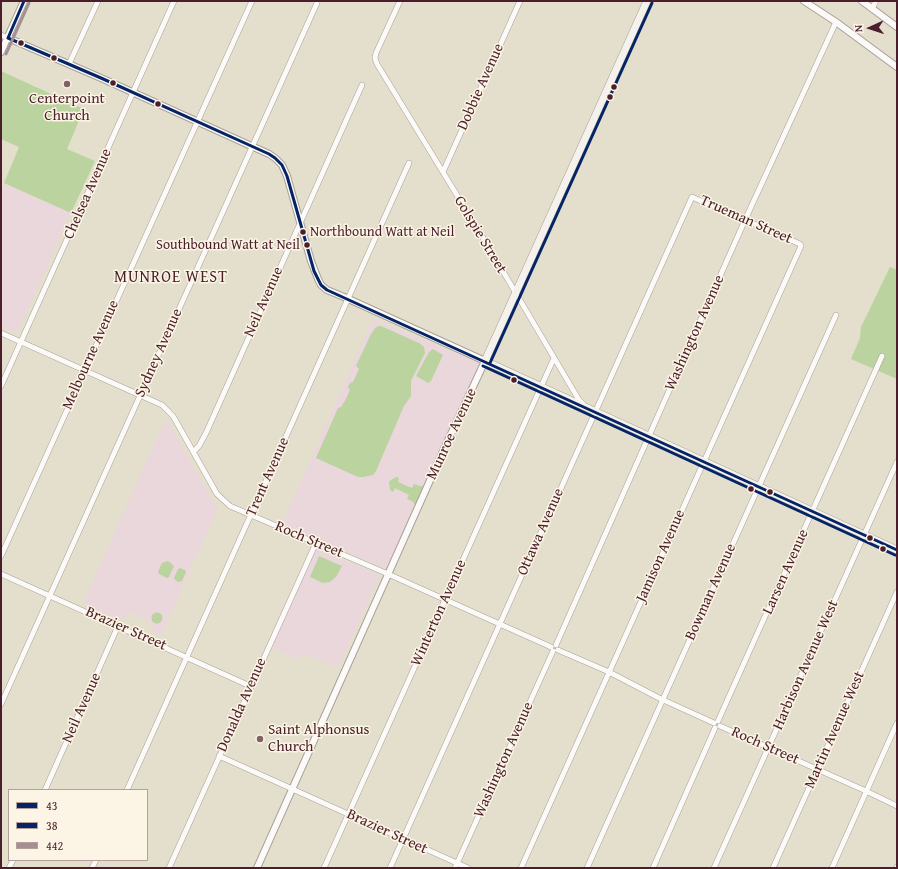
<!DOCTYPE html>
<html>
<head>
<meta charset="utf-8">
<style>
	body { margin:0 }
	#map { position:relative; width:898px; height:869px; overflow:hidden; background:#e4dfcd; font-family:"Gentium Book Plus",serif }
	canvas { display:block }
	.frame { position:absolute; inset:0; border:2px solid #4a1f2b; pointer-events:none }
	.legend { position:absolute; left:8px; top:789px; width:140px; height:72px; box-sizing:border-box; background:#fcf5e5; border:1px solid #b59f9b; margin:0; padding:5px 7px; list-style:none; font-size:12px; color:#4a1f2b }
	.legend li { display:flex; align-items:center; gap:8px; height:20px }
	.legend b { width:20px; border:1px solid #b59f9b }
	.north { position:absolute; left:850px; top:8px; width:40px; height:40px; -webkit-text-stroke:3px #fcf5e5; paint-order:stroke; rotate:267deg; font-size:11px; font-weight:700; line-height:16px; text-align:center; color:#4a1f2b }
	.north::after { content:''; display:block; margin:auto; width:14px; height:18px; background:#4a1f2b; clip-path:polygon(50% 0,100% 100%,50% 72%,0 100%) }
</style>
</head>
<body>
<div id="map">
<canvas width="898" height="869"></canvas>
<div class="frame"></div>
<ul class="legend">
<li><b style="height:5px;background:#052465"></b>43</li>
<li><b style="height:5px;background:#052465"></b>38</li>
<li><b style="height:5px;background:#a48f95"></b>442</li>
</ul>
<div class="north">N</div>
</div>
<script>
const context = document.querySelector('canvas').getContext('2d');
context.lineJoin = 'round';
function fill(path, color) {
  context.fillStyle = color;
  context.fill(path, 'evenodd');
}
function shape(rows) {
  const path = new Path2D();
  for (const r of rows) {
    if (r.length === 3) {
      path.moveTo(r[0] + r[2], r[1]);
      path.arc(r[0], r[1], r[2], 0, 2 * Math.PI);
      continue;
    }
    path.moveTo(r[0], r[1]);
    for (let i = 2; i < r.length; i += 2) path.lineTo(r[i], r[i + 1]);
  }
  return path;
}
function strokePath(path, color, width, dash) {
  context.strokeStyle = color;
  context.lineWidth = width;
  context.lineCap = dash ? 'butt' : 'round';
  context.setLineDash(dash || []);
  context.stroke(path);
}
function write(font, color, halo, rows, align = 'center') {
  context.font = font + ' "Gentium Book Plus",serif';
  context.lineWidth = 3;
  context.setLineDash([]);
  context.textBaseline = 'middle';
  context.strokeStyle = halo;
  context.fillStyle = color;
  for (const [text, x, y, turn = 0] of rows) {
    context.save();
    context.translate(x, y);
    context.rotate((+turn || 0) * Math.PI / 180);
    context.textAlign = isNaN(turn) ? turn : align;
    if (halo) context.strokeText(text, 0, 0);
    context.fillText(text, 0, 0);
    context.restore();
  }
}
const built = shape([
	[4,183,71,213,17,333,1,326,1,189],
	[373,319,480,363,389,570,282,525],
	[166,418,215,505,218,507,160,637,155,634,150,622,140,616,130,613,121,620,83,603],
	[316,549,380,575,338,668,301,652,299,658,296,659,271,647]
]);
const green = shape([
	[1,71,84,109,67,149,95,161,71,213,4,183,19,147,1,139],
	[890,267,897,270,897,379,851,359,860,338,861,327],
	[378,326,381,326,419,343,424,347,425,353,411,381,411,396,404,406,376,471,373,475,363,477,358,477,316,458,338,408,341,407,346,399,350,390,348,387,350,383,353,382,359,369,356,366,371,334,375,328],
	[433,349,443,355,431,381,428,383,416,376,429,352],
	[396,477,399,478,398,482,412,488,414,484,420,486,425,486,416,506,412,501,407,499,409,495,395,488,393,492,390,490,389,482,391,480],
	[319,556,342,566,336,577,330,582,323,583,310,577],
	[168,561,174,566,169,577,167,578,159,574,158,572,162,563],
	[180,568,185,570,186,572,182,581,179,582,175,580,174,578,178,569],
	[157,618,5.5]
]);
const minor = shape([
	[400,1,376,53,375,58,377,64,491,251,579,400,583,404],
	[872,9,876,1],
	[1,35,8,38],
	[69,64,98,1],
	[443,172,520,1],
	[1,333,162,405,173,416,217,494,230,506,388,574,551,647],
	[1,386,174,1],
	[194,451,199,446,206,433,362,85],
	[1,556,252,1],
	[1,574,250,686],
	[556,645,745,220,836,22],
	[558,650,609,672,659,698,714,723],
	[1,704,317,3],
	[718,721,882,356],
	[720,726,866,791,897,806],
	[219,756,468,868],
	[45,790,118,626],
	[127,790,409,163],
	[9,868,13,860],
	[92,868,96,860],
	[169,868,316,543],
	[324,868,554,358],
	[390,868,692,197,800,244,801,246,521,868],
	[455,868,553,651],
	[587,868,836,315],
	[653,868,715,728],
	[714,868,897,462],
	[773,868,897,592],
	[832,868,897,723],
	[897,868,897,867]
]);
const tertiary = shape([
	[804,1,836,22,897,67],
	[862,1,897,27],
	[8,38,101,78,269,154,275,158,282,165,287,176,311,261,318,279,321,285,327,290,344,297,485,361,444,449,257,868],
	[1,52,24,1]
]);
const secondary = shape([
	[647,1,485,361,897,550]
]);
const bus1 = shape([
	[8,38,101,78,269,154,275,158,282,165,287,176,314,271,321,285,327,290,897,550],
	[8,38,24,1]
]);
const bus2 = shape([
	[490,363,652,3],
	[483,366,895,555]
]);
const bus3 = shape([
	[6,54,29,3]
]);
const markers = [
	[21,43,3.5,"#4a1f2b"],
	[54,58,3.5,"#4a1f2b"],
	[113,83,3.5,"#4a1f2b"],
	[67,84,4,"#806264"],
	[614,87,3.5,"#4a1f2b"],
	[610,97,3.5,"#4a1f2b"],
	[158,104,3.5,"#4a1f2b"],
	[303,232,3.5,"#4a1f2b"],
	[307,245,3.5,"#4a1f2b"],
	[514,380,3.5,"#4a1f2b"],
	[751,489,3.5,"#4a1f2b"],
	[770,492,3.5,"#4a1f2b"],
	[870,538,3.5,"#4a1f2b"],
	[883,549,3.5,"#4a1f2b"],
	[260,739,4,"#806264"]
];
const busNames = [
	["Northbound Watt at Neil",310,232],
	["Southbound Watt at Neil",300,245,"right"]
];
const streetNames = [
	["Dobbie Avenue",481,87,-66],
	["Chelsea Avenue",88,194,-66],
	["Trueman Street",746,220,24],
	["Golspie Street",480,235,59],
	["Neil Avenue",264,302,-66],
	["Washington Avenue",695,333,-66],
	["Sydney Avenue",159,353,-66],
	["Melbourne Avenue",91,355,-66],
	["Munroe Avenue",452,434,-65],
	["Trent Avenue",268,477,-66],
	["Ottawa Avenue",541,532,-66],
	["Roch Street",309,540,23],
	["Jamison Avenue",661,556,-66],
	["Larsen Avenue",786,572,-66],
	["Bowman Avenue",711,592,-66],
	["Winterton Avenue",439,613,-66],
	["Brazier Street",126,629,24],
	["Harbison Avenue West",806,665,-66],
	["Donalda Avenue",242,705,-66],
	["Neil Avenue",82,708,-66],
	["Martin Avenue West",835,730,-66],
	["Roch Street",765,746,24],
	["Washington Avenue",504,760,-66],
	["Brazier Street",387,832,25]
];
const poiNames = [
	["Centerpoint",67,99],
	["Church",67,116],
	["Saint Alphonsus",268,730,"left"],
	["Church",268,747,"left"]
];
const neighbourhoodNames = [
	["MUNROE WEST",171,278]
];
fill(built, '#ead7dc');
fill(green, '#bad39f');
strokePath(minor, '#a9a098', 6);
strokePath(tertiary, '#a9a098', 8);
strokePath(secondary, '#a9a098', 8);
strokePath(minor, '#fbfaf8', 5);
strokePath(tertiary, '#fbfaf8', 6);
strokePath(secondary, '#f5f2ed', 7);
strokePath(bus1, '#052465', 3);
strokePath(bus2, '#052465', 3);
strokePath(bus3, '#a48f95', 3);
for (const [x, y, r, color] of markers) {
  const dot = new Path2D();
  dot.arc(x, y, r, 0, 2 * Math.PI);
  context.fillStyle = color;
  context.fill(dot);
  strokePath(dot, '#fcf5e5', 1.5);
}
write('14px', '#4a1f2b', '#fcf5e5', busNames, 'left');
write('15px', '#4a1f2b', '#fcf5e5', streetNames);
write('15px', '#4a1f2b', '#fcf5e5', poiNames);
context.letterSpacing = '1px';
write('16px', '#4a1f2b', '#fcf5e5', neighbourhoodNames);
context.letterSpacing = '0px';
</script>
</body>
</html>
